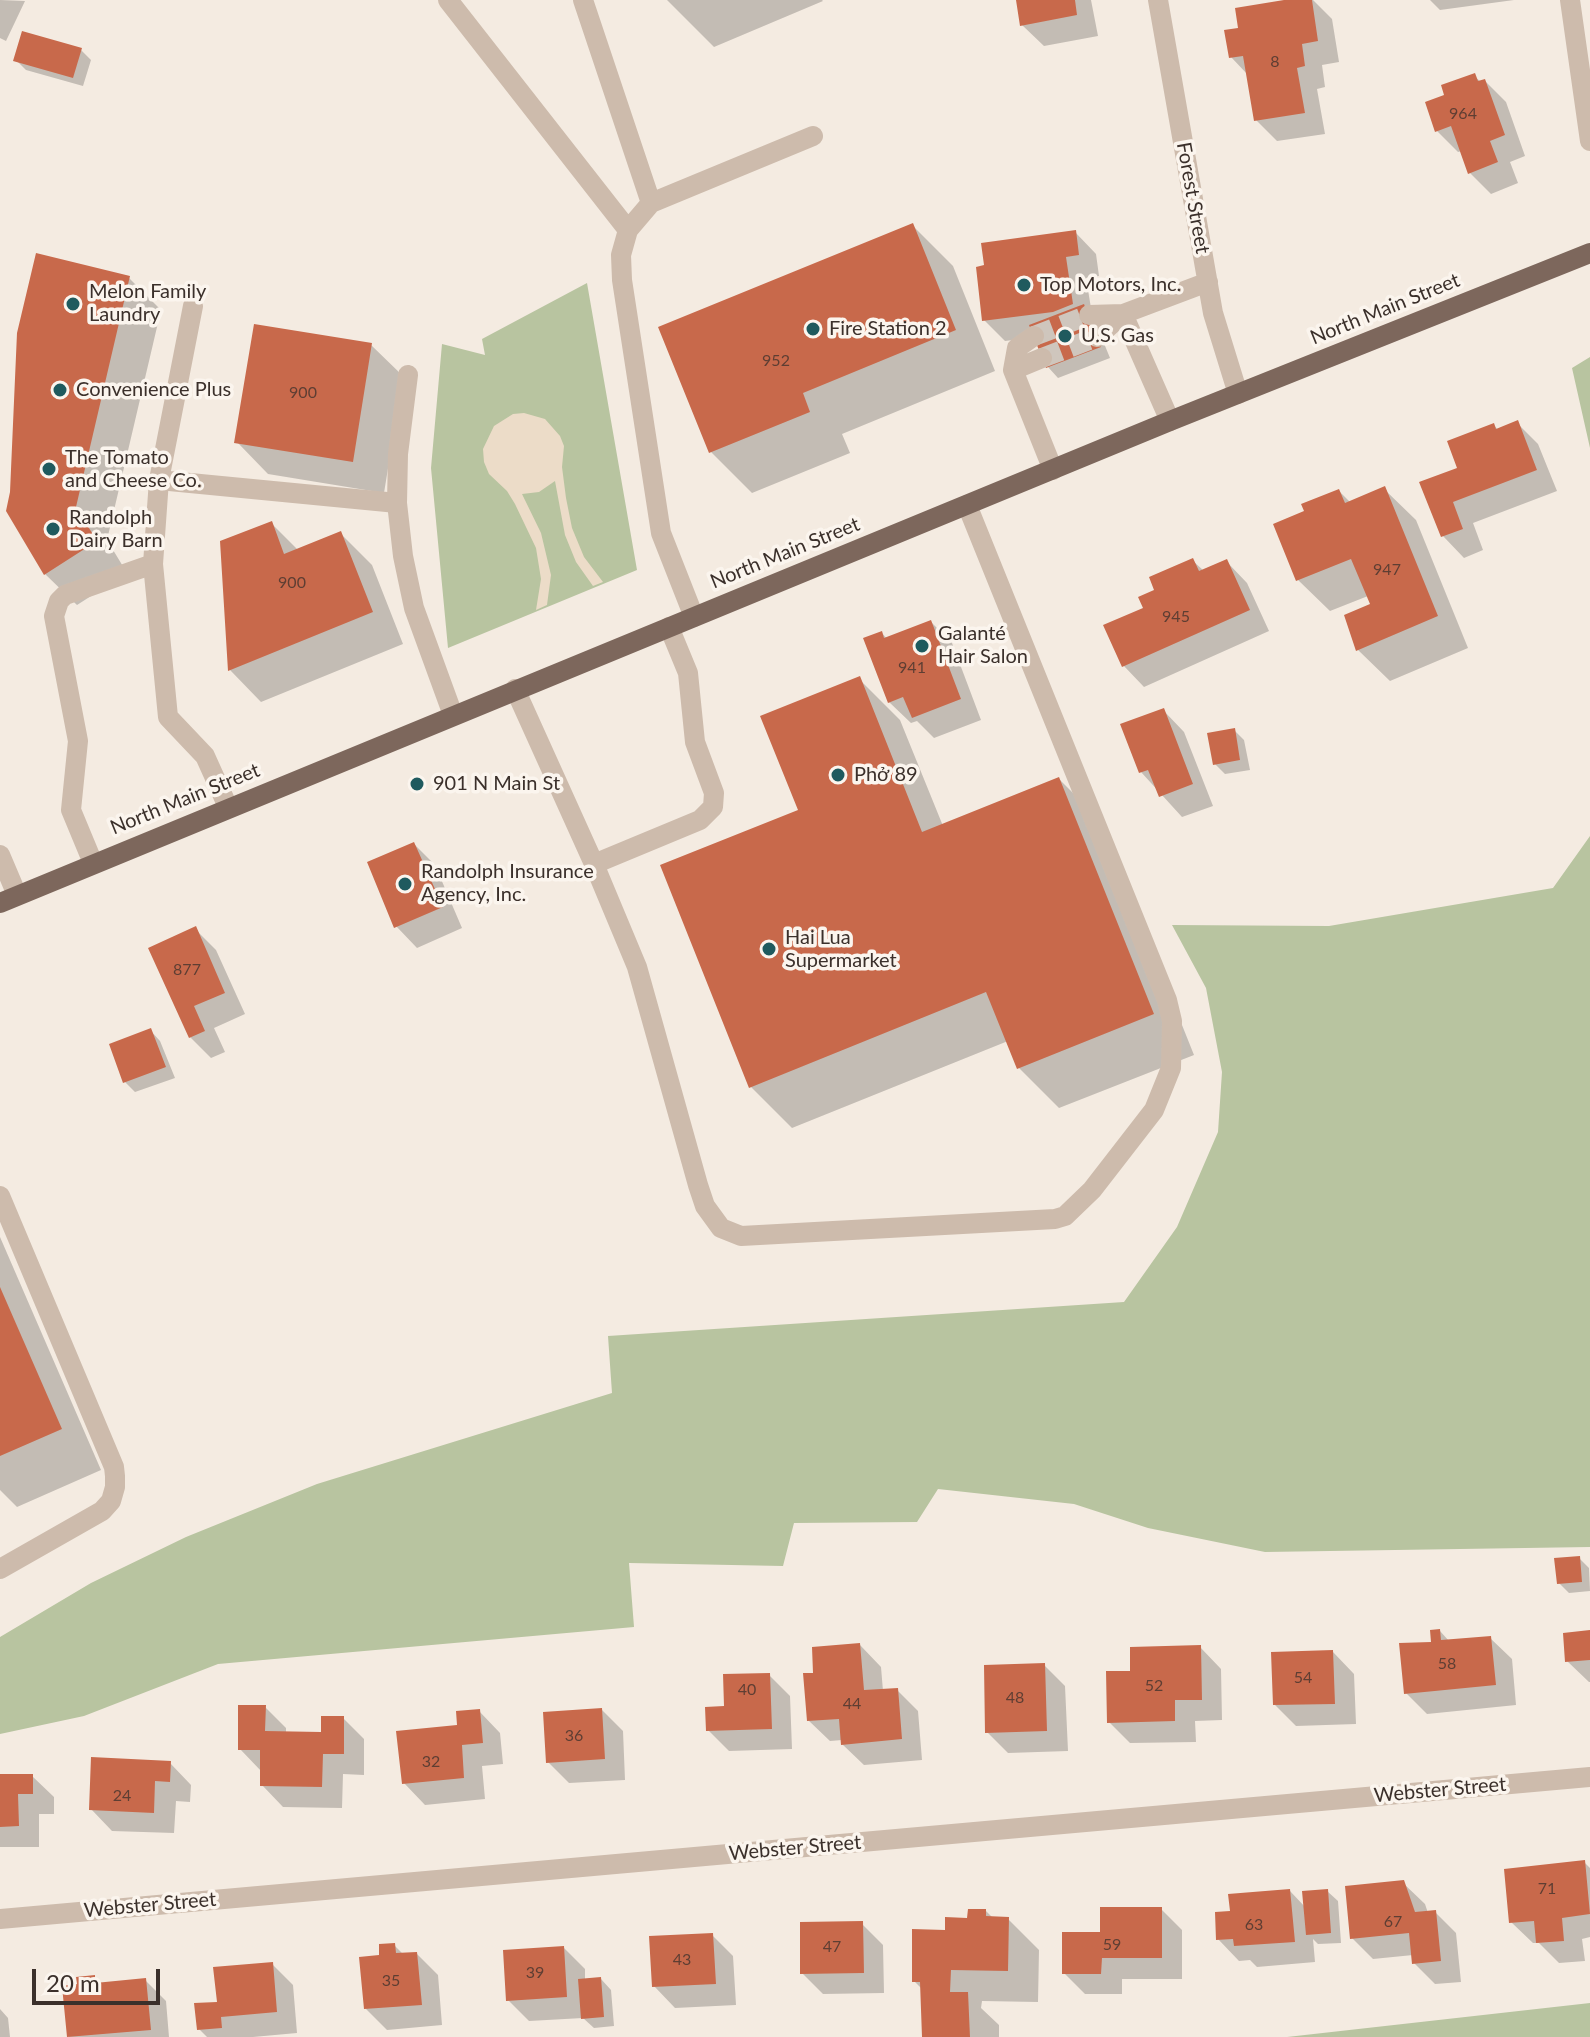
<!DOCTYPE html>
<html>
<head>
<meta charset="utf-8">
<style>
	body { margin:0 }
	#map { position:relative; width:1590px; height:2037px; overflow:hidden; background:#f4ebe1; font-family:Lato,sans-serif }
	canvas { display:block }
	.scale { position:absolute; left:32px; top:1969px; width:128px; height:36px; box-sizing:border-box; border:4px solid #3b302b; border-top:0; padding-left:10px; font-size:24px; line-height:28px; white-space:nowrap; color:#3b302b; -webkit-text-stroke:6px #fbf5ee; paint-order:stroke }
</style>
</head>
<body>
<div id="map">
<canvas width="1590" height="2037"></canvas>
<div class="scale">20 m</div>
</div>
<script>
const context = document.querySelector('canvas').getContext('2d');
context.lineJoin = 'round';
function fill(path, color) {
  context.fillStyle = color;
  context.fill(path, 'evenodd');
}
function shape(rows) {
  const path = new Path2D();
  for (const r of rows) {
    path.moveTo(r[0], r[1]);
    for (let i = 2; i < r.length; i += 2) path.lineTo(r[i], r[i + 1]);
  }
  return path;
}
function strokePath(path, color, width, dash) {
  context.strokeStyle = color;
  context.lineWidth = width;
  context.lineCap = dash ? 'butt' : 'round';
  context.setLineDash(dash || []);
  context.stroke(path);
}
function write(font, color, halo, rows, align = 'center') {
  context.font = font + ' Lato,sans-serif';
  context.lineWidth = 7;
  context.setLineDash([]);
  context.textBaseline = 'middle';
  context.strokeStyle = halo;
  context.fillStyle = color;
  for (const [text, x, y, turn = 0] of rows) {
    context.save();
    context.translate(x, y);
    context.rotate((+turn || 0) * Math.PI / 180);
    context.textAlign = isNaN(turn) ? turn : align;
    if (halo) context.strokeText(text, 0, 0);
    context.fillText(text, 0, 0);
    context.restore();
  }
}
const green = shape([
	[587,283,637,570,448,648,431,468,442,344,485,355,482,339],
	[1590,357,1590,448,1572,368],
	[1590,836,1590,1547,1265,1552,1148,1528,1074,1504,938,1489,917,1522,794,1523,783,1566,629,1563,634,1627,218,1664,84,1716,0,1734,0,1637,91,1583,186,1537,317,1484,612,1393,608,1336,1124,1302,1177,1227,1218,1132,1222,1072,1206,988,1172,925,1329,926,1553,888],
	[1590,2003,1590,2037,1287,2037]
]);
const plaza = shape([
	[524,413,545,419,560,436,564,446,562,467,566,498,572,528,584,557,603,582,593,586,576,562,565,535,555,481,539,492,522,494,541,533,551,575,547,605,536,610,541,579,536,548,515,504,507,491,489,474,484,462,483,449,494,426,513,414]
]);
const shadow = shape([
	[0,0,25,1,6,41,0,38],
	[667,0,822,0,823,1,714,47],
	[1018,0,1091,0,1098,36,1044,46,1022,25],
	[1297,0,1313,0,1332,19,1339,62,1322,65,1325,87,1317,89,1325,134,1277,141,1256,120,1248,75,1231,57,1241,29],
	[1430,0,1514,0,1440,10],
	[81,50,91,60,83,86,26,70,16,60],
	[1474,76,1481,82,1485,81,1506,102,1525,156,1510,162,1518,183,1491,194,1470,173,1462,151,1458,152,1437,131,1447,96],
	[912,225,953,266,995,371,842,434,850,453,752,493,711,452,661,328],
	[1075,232,1096,254,1099,276,1086,278,1092,314,1110,358,1058,378,1048,367,1036,337,1005,341,984,320],
	[129,278,161,310,107,540,127,573,77,605,45,574],
	[371,345,403,376,384,493,268,474,237,442],
	[1517,423,1538,444,1557,491,1473,523,1483,550,1464,558,1443,536,1422,484,1460,469,1494,425,1498,430],
	[1384,489,1416,520,1468,648,1390,681,1358,650,1372,605,1368,596,1330,611,1298,580,1307,512,1339,491,1351,503],
	[271,523,298,550,340,533,372,565,403,644,261,702,230,670,223,542],
	[1193,561,1204,571,1226,561,1247,583,1269,631,1144,687,1123,665,1146,609],
	[931,622,952,643,981,720,934,738,917,721,911,723,889,702,882,633,887,639],
	[859,679,900,720,943,826,1059,779,1100,820,1194,1055,1059,1108,1018,1067,1008,1041,792,1128,751,1087,800,811],
	[1163,710,1184,732,1213,806,1182,817,1141,772],
	[1234,730,1244,740,1250,770,1225,774,1215,764],
	[414,844,435,865,462,928,417,948,396,926],
	[195,929,216,950,245,1014,214,1028,225,1052,211,1058,190,1037],
	[150,1030,160,1041,175,1078,135,1092,125,1082,112,1045],
	[0,1237,101,1470,17,1507,0,1490],
	[1579,1558,1589,1568,1590,1591,1569,1593,1559,1583],
	[1440,1631,1449,1641,1490,1638,1512,1659,1516,1705,1427,1714,1406,1693],
	[1590,1632,1590,1682,1589,1682,1567,1661],
	[860,1645,881,1667,883,1691,897,1690,918,1711,922,1760,864,1765,842,1744,842,1740,830,1741,808,1720,816,1675],
	[1200,1647,1221,1669,1222,1720,1195,1721,1196,1742,1130,1743,1109,1722,1133,1673],
	[1333,1652,1354,1674,1356,1724,1296,1726,1275,1705],
	[1044,1665,1065,1686,1068,1751,1008,1753,987,1732],
	[769,1675,790,1696,792,1749,729,1751,708,1730],
	[265,1707,286,1728,286,1734,323,1734,343,1718,364,1739,364,1775,343,1774,342,1808,283,1807,262,1785,262,1772,240,1749],
	[602,1710,623,1731,625,1780,569,1783,548,1762],
	[479,1711,500,1733,503,1764,482,1766,485,1799,425,1805,404,1783,460,1727],
	[170,1763,191,1785,190,1802,176,1801,174,1833,112,1831,91,1809],
	[0,1776,32,1776,54,1797,54,1814,39,1814,39,1847,0,1847],
	[1584,1862,1590,1868,1590,1937,1582,1939,1585,1961,1559,1963,1539,1943,1533,1943,1511,1922],
	[1403,1883,1425,1904,1428,1913,1435,1912,1456,1933,1461,1982,1435,1984,1414,1963,1413,1955,1373,1959,1352,1938],
	[1290,1891,1306,1908,1327,1891,1338,1901,1341,1943,1318,1944,1313,1939,1315,1962,1257,1967,1250,1960,1239,1961,1218,1939,1232,1912],
	[1161,1909,1182,1930,1182,1979,1122,1979,1122,1994,1085,1994,1064,1973,1102,1934],
	[986,1911,993,1918,1008,1919,1039,1950,1038,2002,982,2001,981,2008,999,2025,999,2037,924,2037,922,1989,914,1981,947,1932],
	[862,1924,883,1945,884,1993,823,1994,802,1973],
	[712,1935,733,1956,736,2005,675,2008,654,1986],
	[394,1945,404,1955,417,1954,438,1975,442,2025,387,2030,366,2009,381,1957],
	[564,1948,585,1969,585,1981,601,1979,611,1990,614,2026,594,2028,583,2018,529,2021,508,2000],
	[272,1964,293,1985,297,2033,253,2037,207,2037,199,2029,219,2004],
	[94,1977,101,1984,145,1980,166,2001,169,2037,69,2037,65,1987,79,1986],
	[0,2009,8,2018,10,2037,0,2037]
]);
const building = shape([
	[1016,0,1075,0,1077,15,1020,26],
	[1284,0,1312,0,1318,41,1302,44,1305,66,1297,68,1305,113,1254,121,1243,56,1229,58,1224,30,1238,28,1235,8],
	[22,31,82,48,73,78,13,61],
	[1475,73,1478,81,1485,79,1505,135,1490,141,1498,162,1468,174,1451,126,1435,132,1425,102,1444,95,1441,85],
	[913,223,956,330,803,393,810,412,709,453,658,327],
	[1076,230,1079,255,1066,257,1073,304,1053,312,982,321,976,267,984,265,981,243],
	[36,253,130,276,76,507,97,541,44,575,6,511,10,492,17,333],
	[1084,304,1101,347,1046,368,1029,325],
	[254,324,372,343,353,462,234,443],
	[1518,420,1537,470,1453,502,1463,529,1441,537,1419,482,1457,468,1447,441,1494,423,1496,429],
	[1385,486,1438,616,1356,651,1344,615,1370,604,1351,559,1296,581,1273,524,1304,511,1301,504,1339,489,1345,503],
	[272,521,284,554,341,531,373,612,228,671,220,541],
	[1193,558,1199,571,1227,559,1250,610,1122,667,1103,625,1143,608,1138,597,1154,590,1149,577],
	[931,620,961,699,912,718,903,697,888,703,863,638,882,631,884,638],
	[860,676,922,832,1059,777,1154,1014,1017,1069,986,992,749,1088,660,865,798,810,760,716],
	[1164,708,1193,784,1159,797,1148,770,1139,773,1120,724],
	[1235,728,1240,760,1213,765,1207,733],
	[414,842,443,907,394,928,367,862],
	[196,926,225,993,194,1006,205,1031,189,1038,148,948],
	[151,1028,166,1067,123,1083,109,1044],
	[0,1287,62,1429,0,1456],
	[1580,1556,1582,1582,1557,1584,1554,1558],
	[1440,1629,1441,1640,1491,1636,1496,1685,1404,1694,1399,1643,1431,1642,1430,1630],
	[1590,1630,1590,1660,1565,1662,1563,1633],
	[860,1643,864,1690,898,1688,902,1739,841,1745,839,1719,807,1721,803,1673,813,1673,812,1647],
	[1201,1645,1202,1700,1175,1700,1175,1721,1107,1723,1106,1671,1130,1671,1130,1647],
	[1333,1650,1335,1704,1273,1705,1271,1652],
	[1045,1663,1047,1731,985,1733,984,1665],
	[770,1673,772,1729,706,1731,705,1707,724,1706,723,1674],
	[238,1705,266,1705,265,1731,321,1732,321,1716,344,1716,344,1754,323,1754,322,1787,260,1786,260,1750,238,1750],
	[602,1708,605,1759,546,1763,543,1712],
	[480,1709,483,1743,462,1745,464,1778,402,1784,396,1731,457,1725,456,1711],
	[91,1757,171,1761,170,1782,155,1781,154,1813,89,1810],
	[0,1774,33,1774,33,1794,18,1794,19,1826,0,1827],
	[1585,1860,1590,1914,1562,1918,1564,1941,1536,1943,1534,1921,1509,1923,1504,1869],
	[1404,1880,1415,1912,1436,1910,1441,1961,1412,1964,1409,1933,1350,1939,1345,1886],
	[1290,1889,1295,1942,1234,1946,1233,1939,1216,1940,1215,1912,1230,1911,1228,1894],
	[1328,1889,1331,1933,1306,1935,1302,1891],
	[1100,1907,1162,1907,1162,1958,1102,1958,1101,1974,1062,1974,1062,1932,1100,1932],
	[968,1909,986,1909,986,1916,1009,1917,1008,1971,951,1970,950,1992,968,1992,970,2037,922,2037,920,1982,912,1982,912,1929,945,1930,945,1917,967,1918],
	[863,1921,864,1973,800,1974,800,1922],
	[713,1933,716,1984,652,1987,649,1936],
	[395,1943,396,1953,417,1952,422,2005,364,2009,359,1957,379,1955,379,1944],
	[564,1946,567,1997,506,2001,503,1950],
	[273,1962,277,2012,221,2017,222,2028,197,2030,194,2003,217,2002,213,1967],
	[95,1975,95,1983,146,1978,151,2030,67,2037,62,1986,77,1984,76,1977],
	[601,1977,604,2017,581,2019,578,1979]
]);
const minorTunnel = shape([
	[1034,336,1089,315],
	[1042,358,1097,337]
]);
const minor = shape([
	[448,0,628,230],
	[583,0,651,203],
	[1158,0,1213,313,1238,394],
	[1570,0,1590,141],
	[193,306,159,480,153,564,168,717,205,756,228,807],
	[1089,315,1123,314,1208,282],
	[1034,336,1017,348,1013,370,1053,470],
	[1097,337,1123,314,1170,421],
	[1013,370,1042,358],
	[408,375,398,454,397,503,403,556,414,608,453,715],
	[159,480,397,503],
	[694,617,661,533,622,280,621,255,628,230,651,203,813,136],
	[515,689,594,864,637,967,698,1185,705,1206,721,1228,741,1236,1055,1219,1065,1216,1092,1190,1154,1110,1171,1068,1172,1021,1167,1000,967,505],
	[0,855,17,895],
	[93,863,71,810,78,741,54,616,59,601,65,595,153,564],
	[594,864,700,820,713,807,714,793,695,742,688,673,669,627],
	[0,1196,114,1467,115,1476,115,1487,111,1501,102,1511,0,1569],
	[0,1919,1590,1777]
]);
const major = shape([
	[0,903,1170,421,1590,253]
]);
const markers = [
	[1024,285,8,"#1f5a5e"],
	[73,304,8,"#1f5a5e"],
	[813,329,8,"#1f5a5e"],
	[1065,336,8,"#1f5a5e"],
	[60,390,8,"#1f5a5e"],
	[49,469,8,"#1f5a5e"],
	[53,529,8,"#1f5a5e"],
	[922,646,8,"#1f5a5e"],
	[838,775,8,"#1f5a5e"],
	[417,784,8,"#1f5a5e"],
	[405,884,8,"#1f5a5e"],
	[769,949,8,"#1f5a5e"]
];
const numberNames = [
	["8",1275,62],
	["964",1463,114],
	["952",776,361],
	["900",303,393],
	["947",1387,570],
	["900",292,583],
	["945",1176,617],
	["941",912,668],
	["877",187,970],
	["58",1447,1664],
	["54",1303,1678],
	["52",1154,1686],
	["40",747,1690],
	["48",1015,1698],
	["44",852,1704],
	["36",574,1736],
	["32",431,1762],
	["24",122,1796],
	["71",1547,1889],
	["67",1393,1922],
	["63",1254,1925],
	["59",1112,1945],
	["47",832,1947],
	["43",682,1960],
	["39",535,1973],
	["35",391,1981]
];
const streetNames = [
	["Forest Street",1193,198,80],
	["North Main Street",1385,309,-22],
	["North Main Street",785,553,-22],
	["North Main Street",185,799,-22],
	["Webster Street",1440,1790,-5],
	["Webster Street",795,1848,-5],
	["Webster Street",150,1905,-5]
];
const poiNames = [
	["Top Motors, Inc.",1040,285],
	["Melon Family",89,292],
	["Laundry",89,315],
	["Fire Station 2",829,329],
	["U.S. Gas",1081,336],
	["Convenience Plus",76,390],
	["The Tomato",65,458],
	["and Cheese Co.",65,481],
	["Randolph",69,518],
	["Dairy Barn",69,541],
	["Galanté",938,634],
	["Hair Salon",938,657],
	["Phở 89",854,775],
	["901 N Main St",433,784],
	["Randolph Insurance",421,872],
	["Agency, Inc.",421,895],
	["Hai Lua",785,938],
	["Supermarket",785,961]
];
fill(green, '#b8c4a0');
fill(plaza, '#ecdcc8');
fill(shadow, '#0003');
fill(building, '#c8694b');
strokePath(minorTunnel, '#cfc6bd', 20, [20, 10]);
strokePath(minor, '#cdbbac', 20);
strokePath(major, '#7d675c', 20);
for (const [x, y, r, color] of markers) {
  const dot = new Path2D();
  dot.arc(x, y, r, 0, 2 * Math.PI);
  context.fillStyle = color;
  context.fill(dot);
  strokePath(dot, '#fbf5ee', 3);
}
write('16px', '#5e3e33', null, numberNames);
write('20px', '#3b302b', '#fbf5ee', streetNames);
write('20px', '#3b302b', '#fbf5ee', poiNames, 'left');
</script>
</body>
</html>
